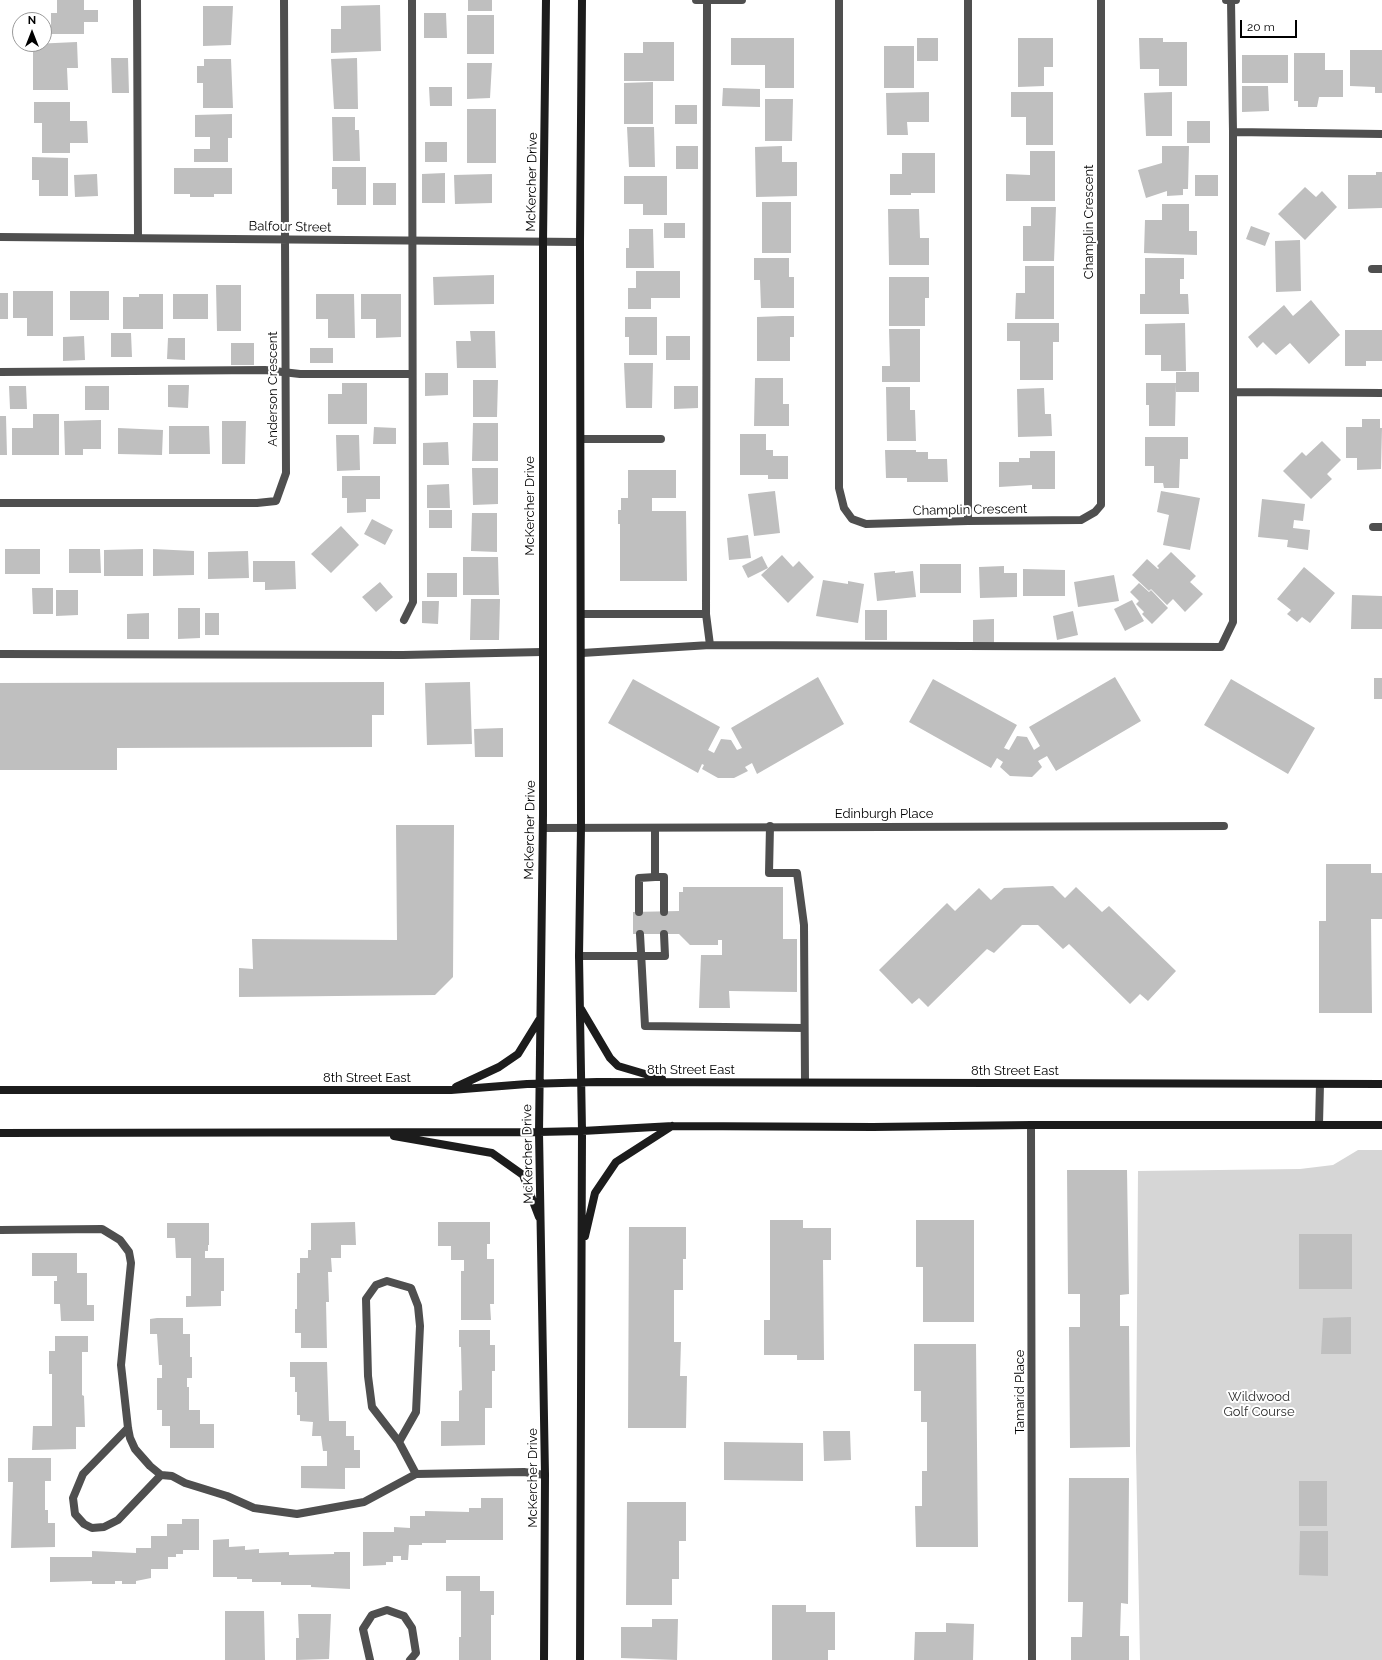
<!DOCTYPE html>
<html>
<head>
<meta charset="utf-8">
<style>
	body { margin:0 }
	#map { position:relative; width:1382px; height:1660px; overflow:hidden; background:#fff; font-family:Raleway,sans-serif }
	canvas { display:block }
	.north { position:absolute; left:12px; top:12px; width:40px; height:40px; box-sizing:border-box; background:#fff; border:1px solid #999; border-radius:50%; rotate:0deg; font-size:11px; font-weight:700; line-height:16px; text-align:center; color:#000 }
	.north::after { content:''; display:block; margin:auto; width:14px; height:18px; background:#000; clip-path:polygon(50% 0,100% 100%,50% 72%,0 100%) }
	.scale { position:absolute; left:1240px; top:20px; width:57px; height:18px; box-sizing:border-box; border:2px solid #000; border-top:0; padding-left:5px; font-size:12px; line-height:14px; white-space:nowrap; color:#000; -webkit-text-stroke:3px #fff; paint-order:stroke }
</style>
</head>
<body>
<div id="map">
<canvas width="1382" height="1660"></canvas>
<div class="north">N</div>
<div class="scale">20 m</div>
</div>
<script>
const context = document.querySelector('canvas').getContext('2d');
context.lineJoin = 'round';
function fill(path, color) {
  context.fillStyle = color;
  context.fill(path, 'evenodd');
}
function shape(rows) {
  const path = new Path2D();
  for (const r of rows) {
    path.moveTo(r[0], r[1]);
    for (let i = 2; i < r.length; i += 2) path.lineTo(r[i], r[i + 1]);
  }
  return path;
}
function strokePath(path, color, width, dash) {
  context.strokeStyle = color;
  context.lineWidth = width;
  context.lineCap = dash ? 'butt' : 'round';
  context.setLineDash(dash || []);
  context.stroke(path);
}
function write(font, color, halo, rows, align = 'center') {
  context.font = font + ' Raleway,sans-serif';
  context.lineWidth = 4;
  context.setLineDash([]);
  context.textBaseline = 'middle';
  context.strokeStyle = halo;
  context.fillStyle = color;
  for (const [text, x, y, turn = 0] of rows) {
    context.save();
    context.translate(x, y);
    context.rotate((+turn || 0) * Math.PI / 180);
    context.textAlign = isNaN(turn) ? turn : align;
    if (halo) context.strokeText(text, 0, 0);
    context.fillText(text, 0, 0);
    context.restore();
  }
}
const green = shape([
	[1358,1150,1382,1150,1382,1660,1140,1660,1136,1450,1138,1171,1300,1169,1333,1165]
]);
const building = shape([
	[57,0,84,0,84,10,98,10,98,22,84,22,84,34,51,34,51,13,57,13],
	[468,0,492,0,492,11,468,11],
	[380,5,381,51,331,53,331,29,341,29,341,6],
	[203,6,233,6,231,45,203,46],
	[424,13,446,13,447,38,424,38],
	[467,15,494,15,494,54,467,54],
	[731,38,794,38,794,88,765,88,765,65,731,65],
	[917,38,938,38,938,61,917,61],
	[1018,38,1053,38,1053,67,1044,67,1044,86,1018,87],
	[1139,38,1163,38,1163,42,1187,42,1187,86,1159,86,1159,69,1140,69],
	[77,42,78,68,67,68,68,90,33,90,33,44],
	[643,42,674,42,674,81,624,81,624,53,643,53],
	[884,46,914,46,914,88,884,88],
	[1350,50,1382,50,1382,93,1375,93,1375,87,1350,86],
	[1294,53,1325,53,1325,70,1343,70,1343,97,1319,97,1317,107,1298,107,1298,101,1294,101],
	[1242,55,1288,55,1288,83,1242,83],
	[111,58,128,58,129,93,112,93],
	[357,58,358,109,334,109,331,59],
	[204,59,231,59,233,108,203,108,203,83,197,83,197,66,204,66],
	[467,63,492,63,490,98,467,99],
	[653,82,653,124,624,124,624,83],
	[1242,86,1268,86,1269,111,1242,112],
	[429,87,452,87,452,106,430,106],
	[723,88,760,89,760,107,722,106],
	[929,92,929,122,907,122,908,135,887,135,886,93],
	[1011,92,1053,92,1053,145,1026,145,1026,117,1011,117],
	[1172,92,1172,136,1146,136,1144,93],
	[765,99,793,99,792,141,765,141],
	[34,102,70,102,70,121,87,121,88,143,70,143,70,153,42,153,42,123,34,123],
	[675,105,697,105,697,124,675,124],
	[467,109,496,109,496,163,467,163],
	[232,114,232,138,228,138,228,162,194,162,194,149,210,149,210,137,195,137,195,115],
	[332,117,355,117,355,130,359,130,360,161,333,161],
	[1187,121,1210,121,1210,143,1187,143],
	[627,127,654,127,655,167,629,167],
	[425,142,447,142,447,162,425,162],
	[676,146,698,146,698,169,676,169],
	[782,146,782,162,797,162,797,196,756,197,755,147],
	[1162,146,1189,146,1188,189,1183,189,1183,195,1167,196,1167,191,1146,198,1138,170,1162,163],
	[1030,151,1055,151,1055,201,1006,201,1006,174,1030,175],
	[902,153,935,153,935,193,911,193,911,195,890,195,890,174,902,174],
	[32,157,68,158,68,196,39,196,39,180,32,180],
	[332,167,366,167,366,205,337,205,337,189,332,189],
	[174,168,232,168,232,194,214,194,214,197,190,197,190,194,174,194],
	[1376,172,1382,172,1382,208,1348,209,1348,175,1376,175],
	[445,173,445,203,422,203,422,174],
	[97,174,98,196,75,197,74,175],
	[492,174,492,203,455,204,454,175],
	[1195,175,1218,175,1218,196,1195,196],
	[624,176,667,176,667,215,643,215,643,204,624,204],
	[373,183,396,183,396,205,373,205],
	[1305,187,1316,197,1322,191,1337,207,1305,240,1278,214],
	[762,202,791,202,791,253,762,253],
	[1162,204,1189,204,1189,231,1197,231,1197,255,1144,253,1145,220,1162,220],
	[1031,207,1056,207,1054,261,1023,261,1023,226,1031,226],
	[888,209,919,209,920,238,929,238,929,265,889,265],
	[664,223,685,223,685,238,664,238],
	[1251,226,1270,233,1265,246,1246,239],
	[629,229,653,229,654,268,626,268,626,248,629,248],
	[1300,240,1301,291,1276,292,1275,241],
	[754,258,789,258,789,277,794,277,794,308,761,308,760,280,754,280],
	[1145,258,1184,258,1184,279,1180,279,1180,294,1188,294,1189,314,1140,314,1140,294,1145,294],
	[1025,266,1054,266,1054,319,1015,319,1016,293,1025,293],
	[636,271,680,271,680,298,651,298,651,309,628,309,628,288,636,288],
	[494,275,494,304,434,305,433,277],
	[889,277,929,277,929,298,925,298,925,326,889,326],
	[216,285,241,285,241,331,217,331],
	[13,291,53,291,53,336,27,336,27,318,13,318],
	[70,291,109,291,109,320,70,320],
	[0,293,8,293,8,319,0,319],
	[139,294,163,294,163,329,123,329,123,297,139,297],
	[173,294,208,294,208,319,173,319],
	[316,294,354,294,355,338,328,338,328,319,316,319],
	[361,294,401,294,401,337,376,338,376,319,361,319],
	[1311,300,1340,335,1309,364,1290,343,1276,355,1263,342,1257,348,1248,337,1284,305,1293,316],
	[782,316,794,316,794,337,790,337,790,361,757,361,757,317],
	[625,317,657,317,657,355,629,355,629,337,625,337],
	[1007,323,1059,323,1059,342,1053,342,1053,380,1020,380,1020,341,1007,341],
	[1185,323,1186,371,1161,371,1161,355,1145,355,1145,324],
	[889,329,920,329,920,382,882,382,882,366,890,366],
	[1345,330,1382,330,1382,361,1366,361,1366,366,1345,366],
	[470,331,495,331,496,368,457,368,456,341,471,341],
	[111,333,131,333,132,357,111,357],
	[84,336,85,360,63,361,63,337],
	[666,336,690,336,690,360,666,360],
	[168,338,185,338,185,360,167,359],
	[231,343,254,343,254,365,231,365],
	[310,348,333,348,333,363,310,363],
	[624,363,653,363,652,408,626,408],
	[1176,372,1199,372,1199,392,1176,392],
	[425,373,448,373,448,395,425,396],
	[755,378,783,378,783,404,789,404,789,426,754,426],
	[473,380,498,380,497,417,473,417],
	[342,383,367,383,367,424,328,424,328,394,342,394],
	[1146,383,1176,383,1175,426,1149,426,1149,405,1146,405],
	[168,385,189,385,188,408,168,407],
	[9,386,26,386,27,409,10,409],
	[85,386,109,386,109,410,85,410],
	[674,386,698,386,698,408,674,409],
	[886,387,910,387,910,410,915,410,916,441,887,441],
	[1044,388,1045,414,1051,414,1052,436,1018,437,1017,389],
	[33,414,59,414,59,455,12,455,12,428,33,428],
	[0,416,6,416,7,455,0,455],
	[1362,419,1380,419,1380,428,1382,428,1381,469,1357,470,1357,458,1346,458,1346,427,1362,427],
	[101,420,101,449,83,449,83,455,65,455,64,421],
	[222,421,246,421,245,464,222,464],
	[473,423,498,423,498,461,472,461],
	[169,426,209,426,210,454,169,454],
	[374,427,396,428,396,444,373,444],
	[118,428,163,430,162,455,118,454],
	[740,434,766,434,766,450,773,450,773,456,788,456,788,479,768,479,768,475,740,475],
	[336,435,359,435,360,470,337,471],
	[1145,437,1188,437,1188,459,1180,459,1179,488,1164,488,1163,483,1154,483,1154,466,1145,466],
	[1322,441,1341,460,1327,474,1332,479,1311,499,1283,471,1302,452,1306,456],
	[448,442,449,465,423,465,423,443],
	[885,450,916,450,916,452,928,452,928,459,947,459,948,482,907,482,907,478,886,478],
	[1030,451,1055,451,1055,489,1032,489,1032,485,999,487,999,462,1019,462,1019,458,1030,458],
	[472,468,498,468,498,504,473,505],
	[628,470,676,470,676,498,652,498,652,511,686,511,687,581,620,581,620,524,618,524,618,510,621,510,621,498,628,498],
	[342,476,380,476,380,499,366,499,366,512,347,513,347,498,342,498],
	[449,484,450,508,427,508,427,485],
	[775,491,780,533,754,536,748,494],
	[1161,491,1200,498,1190,550,1163,545,1169,515,1157,512],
	[1262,499,1305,504,1303,521,1294,520,1293,528,1310,530,1308,550,1287,547,1288,540,1258,537],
	[429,510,452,510,452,528,429,528],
	[472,513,497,513,497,552,471,551],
	[372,519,393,530,385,545,364,534],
	[341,526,359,545,331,573,311,554],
	[748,535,751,558,729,560,727,538],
	[5,549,40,549,40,574,5,574],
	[69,549,100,549,101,573,69,573],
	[143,549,143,576,104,576,104,550],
	[153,549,194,551,194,575,153,576],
	[248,551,249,578,208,579,208,552],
	[1171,552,1196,576,1190,582,1203,594,1185,612,1173,599,1167,605,1151,589,1153,587,1149,591,1132,575,1147,559,1158,569,1159,568,1157,566],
	[782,555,793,567,799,561,814,577,788,603,761,575],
	[762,556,768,568,748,578,742,566],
	[463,557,498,557,499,595,463,595],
	[253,561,295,561,296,589,265,590,265,582,253,582],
	[920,564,961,564,961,593,920,593],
	[1004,566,1004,573,1017,573,1017,597,980,598,979,567],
	[1304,567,1335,593,1310,623,1302,617,1297,622,1287,614,1291,610,1277,599],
	[1023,569,1065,570,1065,596,1023,596],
	[895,571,895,573,913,571,916,597,877,601,874,573],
	[427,573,457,573,457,597,427,597],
	[1114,575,1119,601,1078,607,1074,582],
	[823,580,848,584,848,581,864,584,858,623,816,616],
	[380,582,393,597,376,612,362,597],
	[1139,583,1149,592,1151,590,1168,608,1152,624,1142,614,1144,612,1136,604,1139,601,1130,592],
	[32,588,53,588,53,614,33,614],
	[56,590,78,590,78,615,56,616],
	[1352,595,1382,596,1382,629,1351,629],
	[471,599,500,599,499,640,470,640],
	[1132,600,1144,621,1125,631,1114,609],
	[422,601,439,601,438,624,422,623],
	[178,608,200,608,200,638,178,639],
	[865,610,887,610,887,640,865,640],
	[1073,611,1078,635,1057,640,1053,616],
	[149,613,149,639,127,639,127,614],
	[205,613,219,613,219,635,205,635],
	[994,619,994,643,973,644,973,620],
	[818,677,844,724,757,774,752,763,745,767,748,771,734,778,718,778,702,769,704,765,702,764,698,773,608,723,633,679,720,727,708,750,714,753,721,739,731,740,737,750,742,748,731,728],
	[1115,677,1141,721,1056,771,1047,756,1038,761,1042,767,1032,777,1010,776,1000,767,1003,762,997,758,991,768,909,722,933,679,1017,725,1004,748,1009,750,1017,736,1027,737,1034,750,1040,746,1029,727],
	[1374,678,1382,678,1382,699,1374,699],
	[1231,679,1315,728,1288,774,1204,725],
	[384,682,384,715,372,715,372,747,117,748,117,770,0,770,0,683],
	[470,682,472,744,427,745,425,683],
	[503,728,503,757,475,757,474,729],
	[396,825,454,825,453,977,435,995,239,997,239,968,253,969,252,939,397,940],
	[1326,864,1371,864,1371,873,1382,873,1382,919,1371,919,1372,1013,1319,1013,1319,921,1326,921],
	[1053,886,1065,898,1076,887,1102,912,1109,906,1176,971,1148,1001,1140,994,1130,1004,1069,944,1063,949,1038,925,1022,925,994,953,987,949,928,1007,919,998,912,1004,879,970,947,903,955,911,979,888,991,900,1004,888],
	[683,887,783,887,783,939,797,939,797,992,729,991,730,1008,699,1008,701,955,722,955,722,940,718,940,718,945,690,945,679,934,633,934,633,912,679,911,679,892,683,892],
	[1067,1170,1127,1170,1129,1294,1120,1295,1120,1326,1129,1326,1130,1447,1070,1448,1069,1327,1080,1327,1080,1294,1068,1294],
	[770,1220,803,1220,803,1228,831,1228,831,1260,823,1260,824,1360,797,1360,797,1355,764,1355,764,1320,770,1320],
	[916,1220,974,1220,974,1322,923,1322,923,1267,916,1267],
	[355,1222,356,1245,341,1245,341,1258,331,1258,332,1272,328,1272,329,1302,326,1302,327,1348,301,1348,301,1333,295,1333,295,1309,297,1309,297,1273,300,1273,300,1258,308,1258,308,1250,311,1250,311,1223],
	[438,1222,490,1222,490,1244,487,1244,487,1259,494,1259,494,1304,490,1304,491,1320,461,1320,461,1271,464,1271,464,1260,451,1260,451,1246,438,1246],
	[167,1223,209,1223,209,1245,208,1245,208,1251,205,1251,205,1258,224,1258,224,1291,221,1291,221,1306,186,1307,186,1296,191,1296,191,1258,176,1258,175,1238,167,1238],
	[629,1227,686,1227,686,1259,683,1259,683,1290,674,1290,674,1342,681,1342,680,1376,687,1376,686,1428,628,1428],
	[1299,1234,1352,1234,1352,1289,1299,1289],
	[32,1253,77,1253,77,1273,87,1273,87,1305,94,1305,94,1321,61,1321,60,1304,54,1304,54,1281,57,1281,57,1276,32,1276],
	[1351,1317,1351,1354,1321,1354,1323,1318],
	[157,1318,183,1318,183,1334,190,1334,190,1357,192,1357,192,1378,187,1378,187,1387,189,1387,189,1410,200,1410,200,1424,214,1424,214,1448,170,1448,170,1426,162,1426,162,1410,157,1410,157,1378,162,1378,162,1365,159,1365,157,1334,150,1334,150,1319],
	[459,1330,490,1330,490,1345,495,1345,495,1371,492,1371,492,1408,485,1408,485,1445,441,1446,441,1421,459,1421,459,1391,462,1390,461,1347,459,1347],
	[55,1336,88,1336,88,1352,82,1352,82,1395,84,1396,85,1427,76,1427,76,1449,32,1450,33,1426,52,1426,52,1374,49,1374,49,1351,55,1351],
	[914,1344,976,1344,978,1547,916,1547,915,1506,922,1506,922,1471,927,1471,927,1422,921,1422,921,1391,914,1391],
	[290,1362,327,1362,329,1421,346,1421,346,1436,354,1436,354,1450,360,1450,360,1468,345,1468,345,1489,301,1488,301,1466,327,1466,327,1451,323,1451,321,1436,312,1436,313,1422,300,1421,300,1415,297,1415,297,1392,295,1392,295,1377,290,1377],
	[823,1431,850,1431,851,1460,824,1461],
	[724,1442,803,1443,803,1481,724,1480],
	[8,1458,51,1458,51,1481,45,1481,45,1510,48,1510,48,1523,55,1523,55,1547,11,1548,13,1482,8,1482],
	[1069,1478,1129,1478,1128,1604,1121,1603,1120,1636,1129,1636,1129,1660,1071,1660,1071,1637,1082,1637,1083,1602,1068,1602],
	[1299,1481,1327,1481,1327,1526,1299,1526],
	[481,1498,503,1498,503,1540,446,1540,446,1543,422,1543,422,1545,409,1545,408,1560,401,1560,401,1556,393,1556,393,1562,386,1562,386,1565,363,1566,363,1532,394,1532,394,1527,410,1528,410,1516,425,1516,425,1511,469,1512,469,1508,481,1508],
	[627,1502,686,1502,686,1541,679,1541,679,1579,672,1579,672,1605,626,1605],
	[182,1519,199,1519,199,1550,183,1550,183,1554,176,1554,176,1557,168,1557,168,1569,151,1569,151,1578,136,1581,136,1584,122,1584,122,1581,115,1581,115,1584,92,1584,92,1581,50,1582,50,1557,92,1557,92,1551,136,1553,136,1548,151,1548,151,1536,167,1536,167,1524,182,1524],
	[1300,1531,1328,1531,1328,1576,1299,1575],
	[229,1539,229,1547,245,1546,245,1550,259,1549,259,1553,289,1552,289,1555,334,1554,334,1552,350,1552,350,1589,311,1587,311,1585,281,1585,281,1582,252,1582,252,1579,237,1579,237,1577,213,1577,213,1540],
	[446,1576,480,1576,480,1591,494,1591,494,1615,491,1615,491,1660,459,1660,459,1637,461,1637,461,1591,446,1591],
	[772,1605,806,1605,806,1612,835,1612,835,1650,828,1650,828,1660,772,1660],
	[225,1611,264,1611,265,1660,225,1660],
	[298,1614,331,1614,329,1659,296,1660,296,1638,299,1638],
	[652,1619,678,1619,677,1660,621,1658,621,1627,652,1627],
	[946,1623,974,1624,973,1660,914,1660,915,1632,946,1632]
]);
const service = shape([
	[137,0,138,237],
	[707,0,706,614,710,645],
	[968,0,968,521],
	[1233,132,1382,134],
	[0,372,265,370,300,374,412,374],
	[1234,392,1382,393],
	[581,439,661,439],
	[581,614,706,614],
	[404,620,413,602,412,0],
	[582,653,710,645,1221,647,1233,622,1233,132,1231,0],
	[0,654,403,655,542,652],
	[770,826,769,873,797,873,800,895,804,925,805,1082],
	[655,877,664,877,664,912],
	[639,912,639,878,655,877,655,828],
	[640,934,645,1026,804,1028],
	[579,956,665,956,664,934],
	[1319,1124,1320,1084],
	[0,1230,102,1229,120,1240,129,1252,131,1263,121,1365,128,1428,130,1438,135,1449,150,1466,161,1475,172,1476,185,1483,227,1496,254,1508,297,1514,364,1502,416,1474,524,1472,545,1475],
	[128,1428,83,1474,73,1498,75,1514,84,1524,92,1528,104,1527,118,1520,161,1475],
	[399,1442,372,1407,368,1376,366,1299,376,1285,387,1281,411,1288,418,1306,420,1326,416,1412,399,1442,416,1474],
	[370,1660,363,1629,372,1615,387,1610,404,1616,412,1628,416,1653,410,1660]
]);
const minor = shape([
	[696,0,742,0],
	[839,0,839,488,844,508,852,519,866,524,968,521,1081,520,1095,512,1101,505,1101,0],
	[1226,0,1236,0],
	[0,237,580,242],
	[1372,269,1382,269],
	[0,503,257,503,276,501,286,473,284,0],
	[1373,527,1382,527],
	[543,828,1224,826],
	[1031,1125,1032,1660]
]);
const secondary = shape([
	[581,1009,610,1058,618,1066,662,1079],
	[456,1087,499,1067,518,1054,539,1020],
	[0,1090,451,1090,527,1084,597,1082,1382,1084],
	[0,1133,539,1132,582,1131,673,1126,873,1127,1031,1125,1382,1125],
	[394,1136,492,1153,523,1175,539,1217],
	[585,1236,595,1193,616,1162,672,1126],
	[544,1660,545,1475,539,1132,543,815,543,241,546,0],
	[580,1660,582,1131,579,956,581,827,580,242,582,0]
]);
const streetNames = [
	["McKercher Drive",532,182,-89],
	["Champlin Crescent",1089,222,-90],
	["Balfour Street",290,227,1],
	["Anderson Crescent",273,389,-90],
	["McKercher Drive",530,506,-90],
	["Champlin Crescent",970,510,-1],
	["Edinburgh Place",884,814],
	["McKercher Drive",530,830,-89],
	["8th Street East",691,1070],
	["8th Street East",1015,1071],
	["8th Street East",367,1078],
	["McKercher Drive",528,1154,-91],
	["Tamarid Place",1020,1392,-90],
	["McKercher Drive",533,1478,-90]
];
const parkNames = [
	["Wildwood",1259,1397],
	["Golf Course",1259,1412]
];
fill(green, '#d6d6d6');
fill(building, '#bfbfbf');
strokePath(service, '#4f4f4f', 8);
strokePath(minor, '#4f4f4f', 8);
strokePath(secondary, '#1c1c1c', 8);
write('13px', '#000', '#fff', streetNames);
write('13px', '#2d2d2d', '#fff', parkNames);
</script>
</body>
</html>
